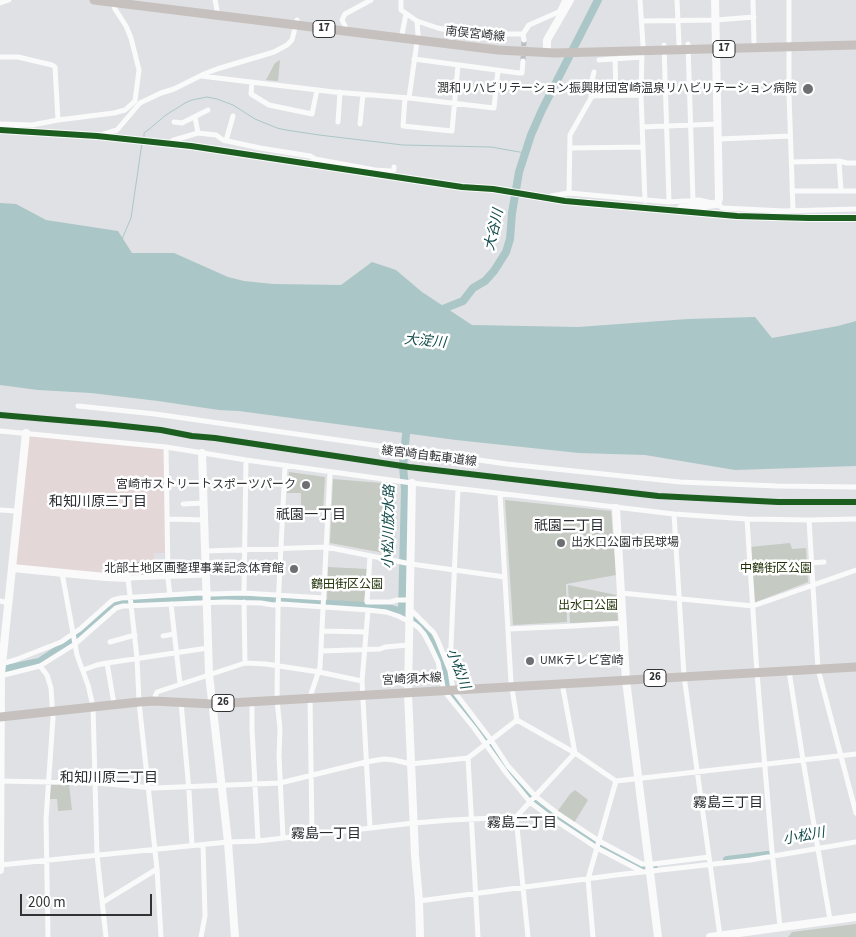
<!DOCTYPE html>
<html>
<head>
<meta charset="utf-8">
<style>
	body { margin:0 }
	#map { position:relative; width:856px; height:937px; overflow:hidden; background:#dfe1e4; font-family:"Source Sans 3",sans-serif }
	canvas { display:block }
	.scale { position:absolute; left:20px; top:894px; width:132px; height:22px; box-sizing:border-box; border:2px solid #303234; border-top:0; padding-left:6px; font-size:15px; line-height:18px; white-space:nowrap; color:#303234; -webkit-text-stroke:4px #fff; paint-order:stroke }
</style>
</head>
<body>
<div id="map">
<canvas width="856" height="937"></canvas>
<div class="scale">200 m</div>
</div>
<script>
const context = document.querySelector('canvas').getContext('2d');
context.lineJoin = 'round';
function fill(path, color) {
  context.fillStyle = color;
  context.fill(path, 'evenodd');
}
function shape(rows) {
  const path = new Path2D();
  for (const r of rows) {
    path.moveTo(r[0], r[1]);
    for (let i = 2; i < r.length; i += 2) path.lineTo(r[i], r[i + 1]);
  }
  return path;
}
function strokePath(path, color, width, dash) {
  context.strokeStyle = color;
  context.lineWidth = width;
  context.lineCap = dash ? 'butt' : 'round';
  context.setLineDash(dash || []);
  context.stroke(path);
}
function write(font, color, halo, rows, align = 'center') {
  context.font = font + ' "Source Sans 3","Noto Sans JP",sans-serif';
  context.lineWidth = 5;
  context.setLineDash([]);
  context.textBaseline = 'middle';
  context.strokeStyle = halo;
  context.fillStyle = color;
  for (const [text, x, y, turn = 0] of rows) {
    context.save();
    context.translate(x, y);
    context.rotate((+turn || 0) * Math.PI / 180);
    context.textAlign = isNaN(turn) ? turn : align;
    if (halo) context.strokeText(text, 0, 0);
    context.fillText(text, 0, 0);
    context.restore();
  }
}
const education = shape([
	[28,436,162,449,164,451,165,553,154,553,154,574,130,575,16,565,14,563]
]);
const green = shape([
	[280,60,278,81,266,80,275,63],
	[289,472,325,477,323,510,301,510,301,493,287,493],
	[333,479,393,484,395,486,396,488,395,555,330,543],
	[505,500,611,511,616,575,566,584,567,622,513,625],
	[790,543,792,549,806,548,808,582,753,603,750,547],
	[328,567,367,569,364,603,327,600],
	[568,585,616,595,618,621,570,623],
	[52,784,69,784,72,810,58,811,57,799,49,799,50,786],
	[575,790,588,800,574,823,557,812,570,794],
	[856,924,856,937,788,937,792,932]
]);
const water = shape([
	[0,203,16,204,46,220,118,231,132,253,174,253,228,277,244,281,273,284,341,285,372,262,396,270,422,292,472,325,578,327,688,319,755,317,772,338,838,326,856,321,856,466,735,470,645,455,579,453,456,440,239,411,219,410,158,401,91,393,38,390,0,385],
	[134,562,151,562,151,572,135,573]
]);
const stream = shape([
	[144,137,144,133,148,130,166,115,185,103,192,100,207,97,217,99,233,105,255,119,277,128,286,130,319,135,403,145,491,147,525,153],
	[122,239,131,218,142,143]
]);
const river = shape([
	[438,311,463,301,473,288,485,281,494,271,506,252,510,239,512,213,519,172,531,135,542,110,598,0],
	[402,612,405,489,403,466,407,424],
	[0,670,39,662,62,647,113,605,125,601,208,598,294,602,384,607,392,609,402,612,414,620,430,636,437,647,446,679,454,697,487,740,508,771,541,807,582,836,636,863,645,870,654,869],
	[727,860,768,855]
]);
const streetTunnel = shape([
	[523,61,524,40]
]);
const street = shape([
	[215,0,217,10,216,15],
	[401,0,401,10,417,21,438,28,452,31,498,34,523,34],
	[640,0,643,45,642,51,641,95,645,201],
	[677,0,679,44],
	[753,0,754,42],
	[789,0,789,94,793,210],
	[0,3,9,0],
	[559,12,565,0],
	[641,21,716,20,754,17],
	[345,31,345,26,342,20,345,14,371,0],
	[401,39,406,14],
	[451,39,452,31],
	[524,40,523,34,529,25,563,10],
	[688,44,693,200],
	[664,45,669,202],
	[0,57,18,57,52,65,55,67,58,120],
	[414,59,519,73,522,73,523,61],
	[615,59,616,95],
	[599,60,642,57],
	[201,76,334,92,409,98,494,108,498,70],
	[252,82,251,94,269,105,312,114,317,90],
	[591,96,641,95],
	[405,98,403,126,452,131,458,65],
	[409,98,418,35,417,21],
	[195,117,198,133],
	[174,122,182,123,208,110],
	[338,122,340,92],
	[0,124,32,125,58,120,114,113,125,110,135,101,139,70,131,38,126,26,115,9,113,3],
	[360,124,363,94],
	[642,127,718,124],
	[101,135,117,130,140,103,161,93,174,89,204,74,217,69,274,52,287,45,292,40,297,20],
	[719,139,790,136],
	[226,141,233,116],
	[169,143,174,140,198,133,216,135,223,140,260,148,310,156,315,159,375,170,391,171,394,170,394,167],
	[570,148,643,147],
	[839,161,841,191],
	[791,162,839,161,847,163,856,163],
	[792,191,856,191],
	[569,193,570,135,591,98,591,85,594,72],
	[551,196,569,193,669,202,699,200,716,204,723,208,784,211,856,209],
	[78,406,155,414,507,464,680,482,777,486,856,487],
	[0,431,166,447,246,460,412,483,674,514,747,519,809,520,856,519],
	[166,447,168,579,170,595],
	[500,495,511,682,517,720],
	[183,504,204,503],
	[0,510,17,511],
	[674,514,684,676,720,936],
	[167,519,205,520],
	[747,519,757,673,772,851,780,927],
	[809,520,818,669,856,813],
	[206,551,326,547,411,564,505,577],
	[370,556,367,602,390,602,397,600,409,600],
	[811,563,824,562],
	[62,573,77,655,88,685,93,706,97,855,106,937],
	[244,593,246,460],
	[621,593,753,606,856,570],
	[0,601,8,603],
	[244,602,245,663],
	[171,604,180,684],
	[409,608,434,633,438,641,450,671,453,690,491,740,508,766,535,796,557,813,599,841,642,864,653,864,709,857],
	[368,610,362,681,370,828],
	[508,629,574,626,623,623],
	[322,631,366,632],
	[163,636,174,634],
	[110,642,135,635],
	[321,651,380,649,385,647,409,645],
	[107,663,114,704],
	[1,664,15,660,61,642,80,629,107,605,113,600,121,598,200,593,212,594,244,593,324,598],
	[40,666,75,644,116,608,123,606,225,602,261,603,273,605,281,604,368,610,386,612,398,616,414,624,419,628,424,634,430,645,438,662,444,691,474,728,507,774,530,802,547,815,597,848,643,872],
	[450,668,458,489],
	[83,670,97,665,107,663,208,648],
	[789,671,803,760,830,920],
	[0,676,40,666,47,675,51,688,53,718,46,819,48,937],
	[562,683,575,753],
	[153,701,157,692,245,663,266,664,319,672,362,681],
	[252,701,252,729,258,841],
	[181,702,189,791,192,846],
	[517,720,575,753,616,781,856,754],
	[468,758,478,937],
	[0,781,96,783,154,788,280,783,366,762,384,759,394,760,411,764,468,758,517,720],
	[516,817,528,937],
	[312,834,310,698,311,694,320,667,330,472],
	[283,838,279,756,280,729,277,700,278,607,285,466],
	[0,865,228,842,258,841,414,823,451,820,516,817,575,753],
	[419,901,616,875,750,860,856,842],
	[103,902,157,869],
	[161,937,157,869,139,702,137,658,128,578,206,575],
	[201,937,205,916,203,845],
	[593,937,588,879,616,781]
]);
const secondary = shape([
	[547,53,547,40,570,0],
	[0,130,97,136,191,146,462,187,493,189,565,201,737,216,809,218,856,218],
	[681,208,716,204,718,202,719,198,715,0],
	[202,453,209,674,228,842,235,937],
	[412,483,408,693,415,855,419,901,420,937],
	[616,508,626,680,658,937],
	[12,568,105,577,128,578],
	[0,870,1,674,26,433],
	[710,937,856,917]
]);
const primary = shape([
	[94,0,498,50,555,53,856,45],
	[0,717,139,702,153,701,212,704,856,667]
]);
const cycleway = shape([
	[0,130,97,136,191,146,462,187,493,189,565,201,737,216,809,218,856,218],
	[0,415,105,424,161,430,192,436,215,438,409,467,658,496,778,502,856,502]
]);
const markers = [
	[808,89,6,"#6d6f72"],
	[306,485,5,"#6d6f72"],
	[561,543,5,"#6d6f72"],
	[294,569,5,"#6d6f72"],
	[530,661,5,"#6d6f72"]
];
const shields = [
	[324,29,22],
	[724,49,22],
	[655,678,22],
	[223,703,22]
];
const shieldNames = [
	["17",324,29],
	["17",724,49],
	["26",655,678],
	["26",223,703]
];
const streetNames = [
	["南俣宮崎線",475,35,6],
	["綾宮崎自転車道線",429,457,7],
	["宮崎須木線",412,680,-3]
];
const poiNames = [
	["潤和リハビリテーション振興財団宮崎温泉リハビリテーション病院",797,89],
	["宮崎市ストリートスポーツパーク",296,485],
	["出水口公園市民球場",571,543,"left"],
	["北部土地区画整理事業記念体育館",284,569],
	["UMKテレビ宮崎",540,661,"left"]
];
const parkNames = [
	["中鶴街区公園",776,569],
	["鶴田街区公園",347,585],
	["出水口公園",588,606]
];
const waterNames = [
	["大谷川",495,230,-77],
	["大淀川",425,342,5],
	["小松川放水路",390,527,-89],
	["小松川",457,669,69],
	["小松川",804,837,-10]
];
const neighbourhoodNames = [
	["和知川原三丁目",98,503],
	["祇園一丁目",311,516],
	["祇園二丁目",569,527],
	["和知川原二丁目",109,779],
	["霧島三丁目",728,804],
	["霧島二丁目",522,824],
	["霧島一丁目",326,835]
];
fill(education, '#e4d7d8');
fill(green, '#c5cac2');
fill(water, '#abc6c7');
strokePath(stream, '#abc6c7', 1);
strokePath(river, '#abc6c7', 8);
strokePath(streetTunnel, '#bcbec1', 5, [5, 2.5]);
strokePath(street, '#fafafb', 5);
strokePath(secondary, '#fafafb', 8);
strokePath(primary, '#c6c1be', 9);
strokePath(cycleway, '#1b5e20', 6);
for (const [x, y, r, color] of markers) {
  const dot = new Path2D();
  dot.arc(x, y, r, 0, 2 * Math.PI);
  context.fillStyle = color;
  context.fill(dot);
  strokePath(dot, '#fff', 2);
}
for (const [x, y, w] of shields) {
  const box = new Path2D();
  box.roundRect(x - w / 2, y - 8.5, w, 17, 4);
  context.fillStyle = '#fff';
  context.fill(box);
  strokePath(box, '#303234', 1);
}
write('bold 11px', '#303234', null, shieldNames);
write('12px', '#303234', '#fff', streetNames);
write('12px', '#303234', '#fff', poiNames, 'right');
write('12px', '#1e3005', '#fff', parkNames);
write('italic 14px', '#134b4b', '#fff', waterNames);
write('14px', '#282b2f', '#fff', neighbourhoodNames);
</script>
</body>
</html>
